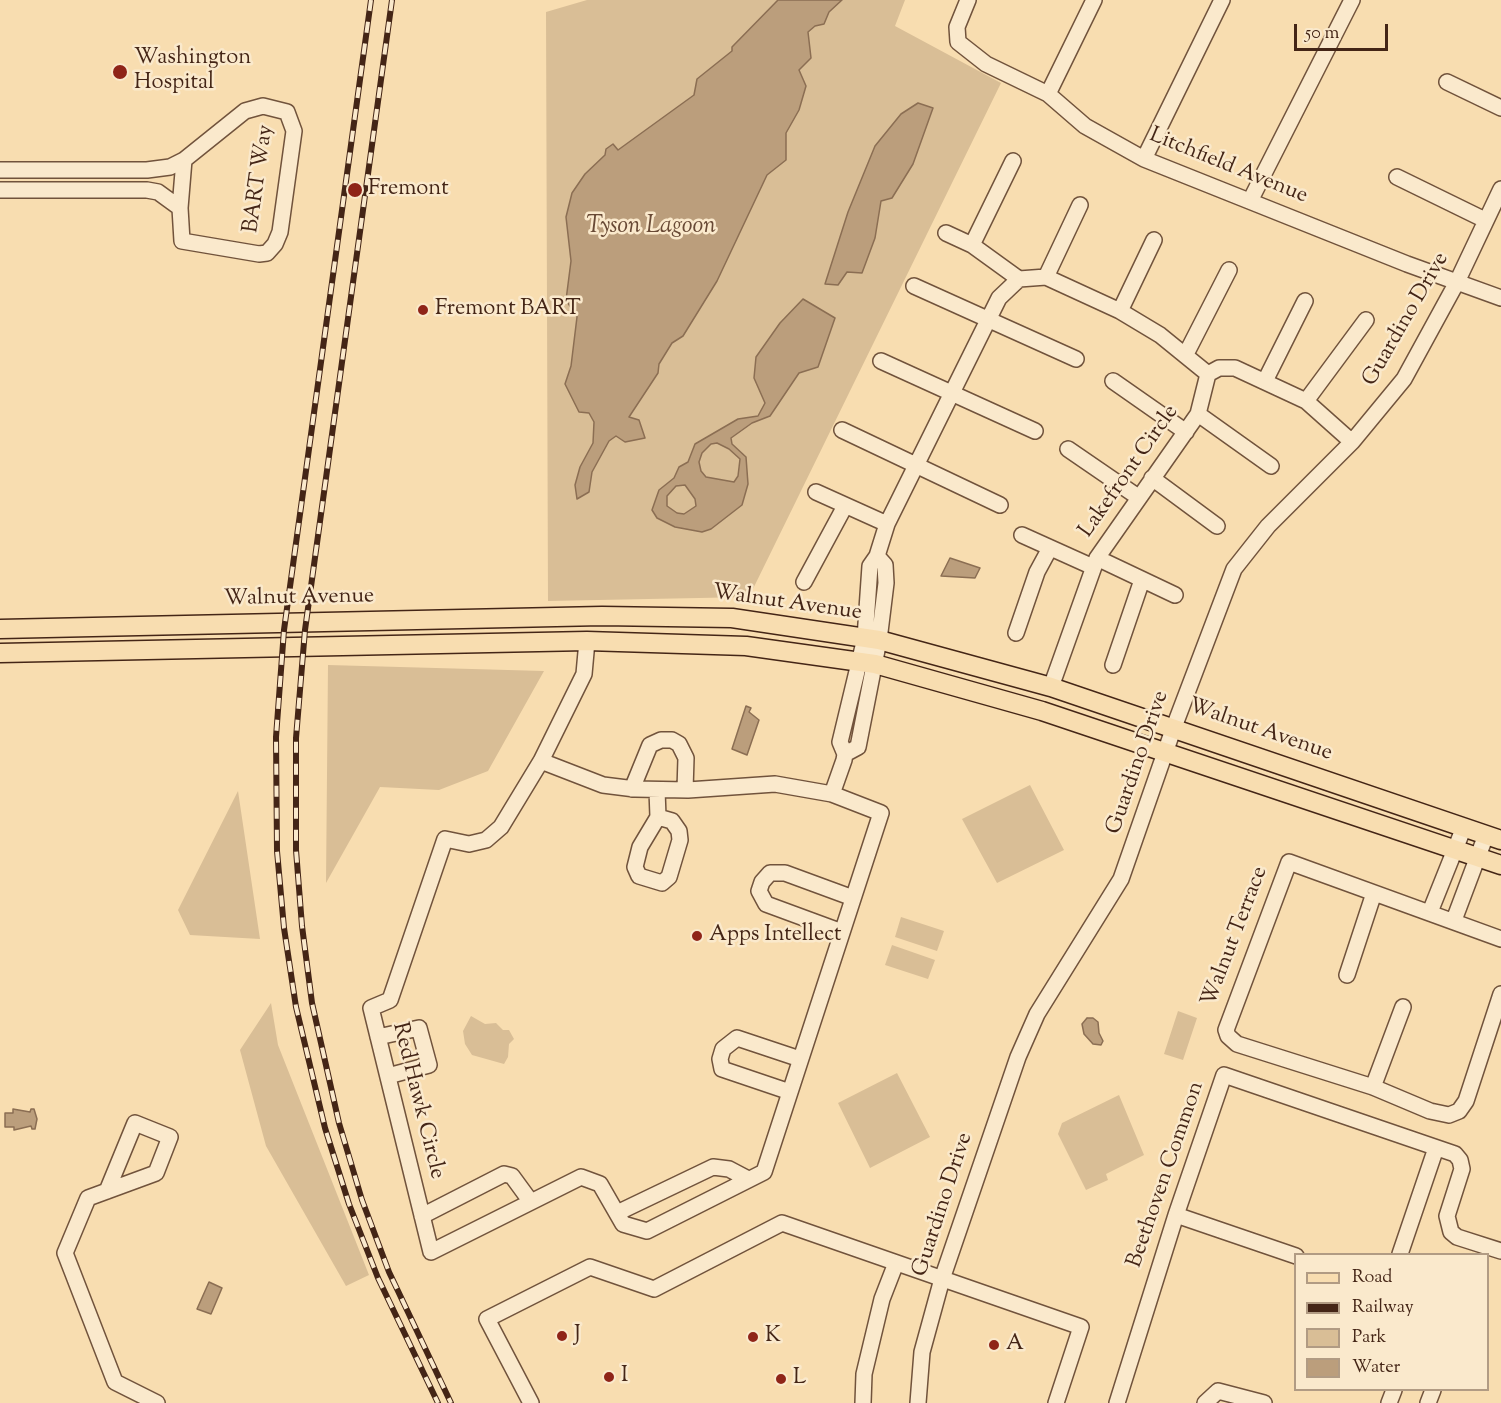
<!DOCTYPE html>
<html>
<head>
<meta charset="utf-8">
<style>
	body { margin:0 }
	#map { position:relative; width:1501px; height:1403px; overflow:hidden; background:#f8ddb0; font-family:"Sorts Mill Goudy",serif }
	canvas { display:block }
	.legend { position:absolute; left:1294px; top:1253px; width:195px; height:138px; box-sizing:border-box; background:#fae9cc; border:2px solid #b19b83; margin:0; padding:8px 10px; list-style:none; font-size:18px; color:#442516 }
	.legend li { display:flex; align-items:center; gap:12px; height:30px }
	.legend b { width:30px; border:2px solid #b19b83 }
	.scale { position:absolute; left:1294px; top:24px; width:94px; height:27px; box-sizing:border-box; border:3px solid #442516; border-top:0; padding-left:8px; font-size:18px; line-height:21px; white-space:nowrap; color:#442516; -webkit-text-stroke:4px #fae9cc; paint-order:stroke }
</style>
</head>
<body>
<div id="map">
<canvas width="1501" height="1403"></canvas>
<ul class="legend">
<li><b style="height:8px;background:#f8ddb0"></b>Road</li>
<li><b style="height:8px;background:#442516"></b>Railway</li>
<li><b style="height:16px;background:#d9be96"></b>Park</li>
<li><b style="height:16px;background:#bb9e7c"></b>Water</li>
</ul>
<div class="scale">50 m</div>
</div>
<script>
const context = document.querySelector('canvas').getContext('2d');
context.lineJoin = 'round';
function fill(path, color) {
  context.fillStyle = color;
  context.fill(path, 'evenodd');
}
function shape(rows) {
  const path = new Path2D();
  for (const r of rows) {
    path.moveTo(r[0], r[1]);
    for (let i = 2; i < r.length; i += 2) path.lineTo(r[i], r[i + 1]);
  }
  return path;
}
function strokePath(path, color, width, dash) {
  context.strokeStyle = color;
  context.lineWidth = width;
  context.lineCap = dash ? 'butt' : 'round';
  context.setLineDash(dash || []);
  context.stroke(path);
}
function write(font, color, halo, rows, align = 'center') {
  context.font = font + ' "Sorts Mill Goudy",serif';
  context.lineWidth = 5;
  context.setLineDash([]);
  context.textBaseline = 'middle';
  context.strokeStyle = halo;
  context.fillStyle = color;
  for (const [text, x, y, turn = 0] of rows) {
    context.save();
    context.translate(x, y);
    context.rotate((+turn || 0) * Math.PI / 180);
    context.textAlign = isNaN(turn) ? turn : align;
    if (halo) context.strokeText(text, 0, 0);
    context.fillText(text, 0, 0);
    context.restore();
  }
}
const green = shape([
	[587,0,905,0,895,26,1001,83,749,597,548,601,546,12],
	[328,665,544,671,488,771,439,790,380,787,326,883],
	[1030,785,1064,850,997,883,962,819],
	[238,791,260,939,190,935,178,910],
	[901,917,944,931,937,951,895,937],
	[892,945,935,960,928,979,885,965],
	[271,1003,278,1045,369,1275,346,1286,266,1146,240,1050],
	[1178,1011,1197,1018,1183,1060,1164,1054],
	[471,1016,485,1024,496,1023,503,1030,509,1030,514,1039,509,1044,508,1057,504,1064,472,1055,465,1044,463,1031],
	[897,1073,930,1137,870,1168,838,1103],
	[1119,1095,1144,1155,1106,1174,1108,1180,1086,1190,1058,1134,1062,1123]
]);
const water = shape([
	[778,0,842,0,829,12,824,24,815,26,808,32,811,58,799,70,806,86,799,110,786,133,786,160,767,175,717,281,683,336,672,343,659,364,658,373,629,417,639,420,645,438,625,442,616,436,609,441,592,472,589,492,577,499,575,485,580,467,593,443,594,422,589,413,579,412,565,384,571,366,577,317,566,300,571,261,566,217,572,193,585,174,605,155,606,149,613,144,618,150,694,95,697,79,732,51,732,47,778,0],
	[918,103,933,108,913,164,892,198,881,201,875,238,862,273,847,272,838,285,825,284,848,212,875,146,901,114,918,103],
	[803,299,835,318,818,367,799,373,770,416,752,423,731,438,732,444,746,457,748,484,742,505,711,529,702,532,675,527,657,518,652,510,659,490,674,478,679,467,688,462,695,444,738,419,758,416,765,403,754,378,756,357,780,323,803,299],
	[717,443,729,449,740,459,738,476,734,482,706,477,701,471,699,462,702,453,711,444,717,443],
	[685,485,695,499,696,506,684,514,677,513,667,506,667,496,676,486,685,485],
	[950,558,980,568,975,578,941,576,950,558],
	[746,706,751,708,749,712,759,720,747,755,732,749,746,706],
	[1087,1018,1093,1018,1098,1022,1099,1033,1103,1041,1101,1045,1093,1044,1084,1034,1082,1024,1087,1018],
	[13,1109,30,1112,31,1109,34,1109,37,1119,35,1129,32,1129,31,1126,14,1130,14,1127,5,1127,5,1113,13,1113,13,1109],
	[209,1282,222,1288,211,1314,197,1309,209,1282]
]);
const minor = shape([
	[968,0,957,27,958,42,986,64,1048,94,1085,126,1144,159,1407,264,1501,298],
	[1447,82,1501,108],
	[1048,94,1094,0],
	[1144,159,1222,0],
	[0,170,147,170,170,167,184,160,245,111,263,106,287,112,294,131,280,232,275,244,267,253,259,254,182,241,180,208,158,192,147,190,0,190],
	[1397,177,1485,220],
	[1250,201,1352,0],
	[180,208,184,160],
	[946,233,972,245,1019,279],
	[972,245,1013,161],
	[1046,277,1080,205],
	[914,286,1076,359],
	[1120,311,1154,240],
	[1186,354,1229,270],
	[881,361,1035,431],
	[1208,374,1219,368,1235,368,1306,401,1352,442],
	[1113,381,1186,432],
	[1265,381,1305,301],
	[1306,401,1366,320],
	[1198,414,1271,466],
	[842,430,1000,505],
	[1068,449,1138,497],
	[1152,478,1217,526],
	[816,492,887,524],
	[1022,535,1093,567],
	[1097,558,1175,595],
	[804,582,845,506],
	[1016,633,1037,572,1050,548],
	[1113,665,1142,580],
	[845,754,858,747,879,640,886,583,885,565,877,556],
	[541,761,603,785,635,789,688,790,775,784,832,794,881,813,764,1172,647,1231,623,1224,600,1184,581,1177,431,1252,371,1008,390,1000,445,839,469,844,486,840,501,827,541,761,584,674,587,641],
	[632,789,650,745,661,740,672,740,679,744,686,758,685,790],
	[657,790,658,817,672,821,679,831,680,840,669,877,662,883,639,876,635,867,640,847,658,817],
	[832,794,844,760,845,754,840,742,865,638,870,566,877,556,887,524,999,298,1019,279,1046,277,1120,311,1160,335,1208,374,1198,414,1097,558,1051,687],
	[1430,912,1464,827],
	[1454,920,1486,835],
	[842,932,766,904,759,891,762,882,770,873,785,873,853,898],
	[1501,939,1289,862,1226,1030,1228,1036,1237,1044,1373,1087,1430,1111,1449,1115,1459,1111,1466,1101,1501,994],
	[1347,975,1374,893],
	[378,1037,419,1028,429,1065,388,1076],
	[1373,1087,1403,1007],
	[790,1092,722,1069,720,1059,723,1049,737,1038,800,1059],
	[107,1191,135,1123,170,1137,156,1173,88,1198,65,1253,115,1382,157,1403],
	[617,1213,713,1167,729,1169,748,1179],
	[1176,1215,1296,1256],
	[422,1216,504,1174,512,1176,531,1202],
	[1400,1254,1436,1148],
	[531,1403,487,1319,590,1267,654,1289,782,1223,1081,1327,1056,1403],
	[863,1403,864,1374,882,1299,896,1263],
	[918,1403,922,1352,942,1279,1018,1057,1037,1014,1121,879,1174,727,1234,569,1268,526,1352,442,1404,379,1457,282,1501,189],
	[1117,1403,1176,1215,1224,1075,1455,1154,1460,1160,1462,1169,1447,1216,1451,1232,1457,1237,1501,1251],
	[1205,1403,1218,1391,1264,1403],
	[1389,1403,1394,1390],
	[1428,1403,1433,1390]
]);
const major = shape([
	[0,629,602,616,732,618,879,640,1051,687,1501,840],
	[0,653,587,641,746,646,875,664,1042,711,1501,865]
]);
const rail = shape([
	[371,0,284,630,276,737,277,851,284,928,296,1007,325,1128,349,1204,378,1278,438,1403],
	[392,0,305,630,296,738,296,850,302,926,312,1003,339,1123,362,1200,389,1272,451,1403]
]);
const markers = [
	[120,72,8,"#8f2418"],
	[355,190,8,"#8f2418"],
	[423,310,6,"#8f2418"],
	[697,936,6,"#8f2418"],
	[562,1336,6,"#8f2418"],
	[753,1337,6,"#8f2418"],
	[994,1345,6,"#8f2418"],
	[609,1377,6,"#8f2418"],
	[781,1379,6,"#8f2418"]
];
const poiNames = [
	["Washington",134,59],
	["Hospital",134,84],
	["Fremont",368,190],
	["Fremont BART",435,310],
	["Apps Intellect",709,936],
	["J",574,1336],
	["K",765,1337],
	["A",1006,1345],
	["I",621,1377],
	["L",793,1379]
];
const streetNames = [
	["Litchfield Avenue",1228,167,22],
	["BART Way",260,179,-82],
	["Guardino Drive",1407,320,-60],
	["Lakefront Circle",1130,472,-55],
	["Walnut Avenue",299,599,-1],
	["Walnut Avenue",787,604,8],
	["Walnut Avenue",1260,731,19],
	["Guardino Drive",1139,763,-71],
	["Walnut Terrace",1236,937,-69],
	["Red Hawk Circle",417,1101,76],
	["Beethoven Common",1167,1175,-71],
	["Guardino Drive",944,1205,-72]
];
const waterNames = [
	["Tyson Lagoon",651,228]
];
fill(green, '#d9be96');
fill(water, '#bb9e7c');
strokePath(water, '#8b6e53', 1.5);
strokePath(minor, '#71533c', 18);
strokePath(major, '#442516', 21);
strokePath(minor, '#fae9cc', 15);
strokePath(major, '#f8ddb0', 18);
strokePath(rail, '#442516', 6);
strokePath(rail, '#fae9cc', 4, [11]);
for (const [x, y, r, color] of markers) {
  const dot = new Path2D();
  dot.arc(x, y, r, 0, 2 * Math.PI);
  context.fillStyle = color;
  context.fill(dot);
  strokePath(dot, '#fae9cc', 2);
}
write('22px', '#442516', '#fae9cc', poiNames, 'left');
write('22px', '#442516', '#fae9cc', streetNames);
write('italic 24px', '#684935', '#fae9cc', waterNames);
</script>
</body>
</html>
